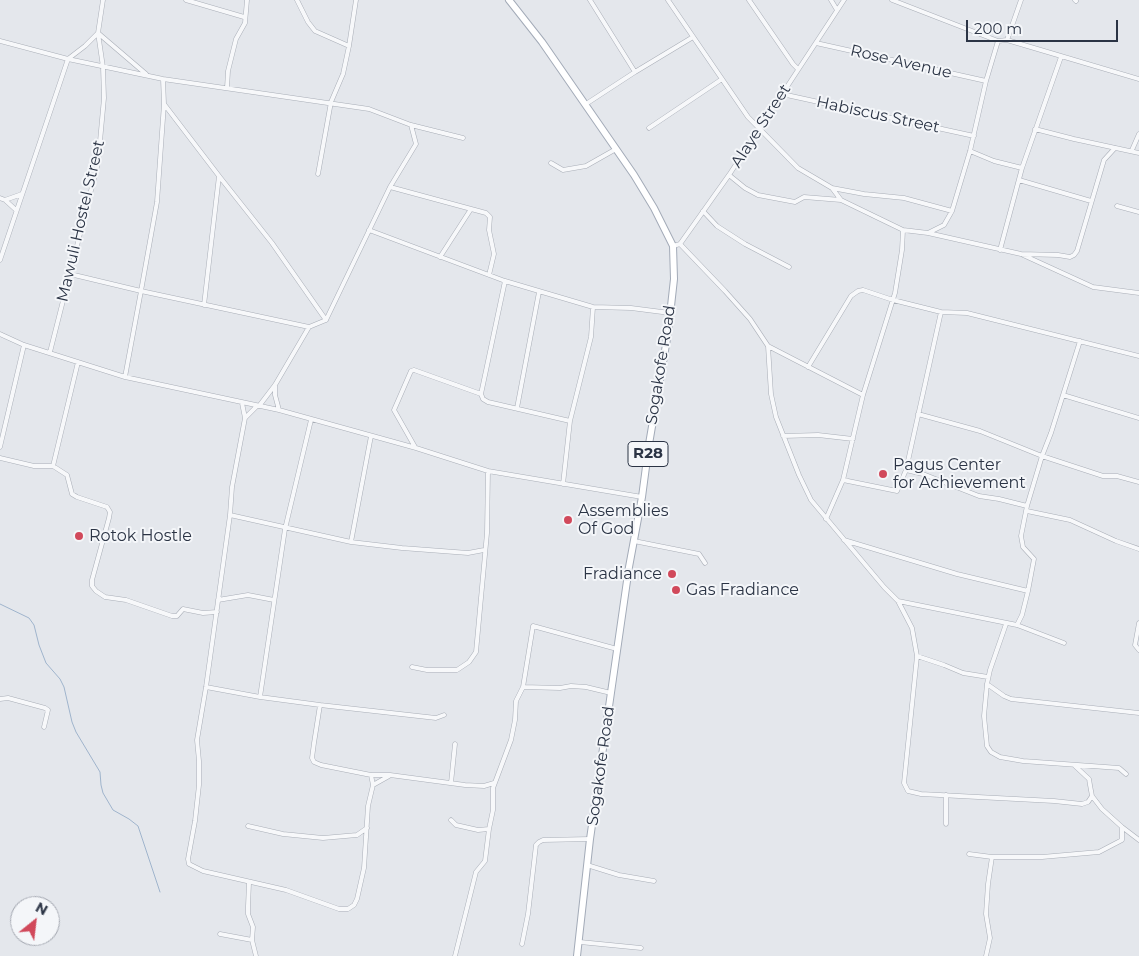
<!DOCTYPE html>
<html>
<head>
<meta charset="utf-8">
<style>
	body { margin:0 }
	#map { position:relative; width:1139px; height:956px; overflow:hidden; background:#e4e7ec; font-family:Montserrat,sans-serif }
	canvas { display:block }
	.north { position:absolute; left:10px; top:896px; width:50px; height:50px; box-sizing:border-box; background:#f4f6f9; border:1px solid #a4a8b1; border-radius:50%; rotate:29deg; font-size:14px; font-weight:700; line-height:20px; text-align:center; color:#2b3445 }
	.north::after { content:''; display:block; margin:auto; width:18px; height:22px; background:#d1495b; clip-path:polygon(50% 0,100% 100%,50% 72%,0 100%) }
	.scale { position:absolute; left:966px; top:20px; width:152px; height:22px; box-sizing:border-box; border:2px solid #2b3445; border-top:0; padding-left:6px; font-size:15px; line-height:18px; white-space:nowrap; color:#2b3445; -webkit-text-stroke:4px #f4f6f9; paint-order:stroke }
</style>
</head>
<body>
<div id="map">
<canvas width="1139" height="956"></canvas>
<div class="north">N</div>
<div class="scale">200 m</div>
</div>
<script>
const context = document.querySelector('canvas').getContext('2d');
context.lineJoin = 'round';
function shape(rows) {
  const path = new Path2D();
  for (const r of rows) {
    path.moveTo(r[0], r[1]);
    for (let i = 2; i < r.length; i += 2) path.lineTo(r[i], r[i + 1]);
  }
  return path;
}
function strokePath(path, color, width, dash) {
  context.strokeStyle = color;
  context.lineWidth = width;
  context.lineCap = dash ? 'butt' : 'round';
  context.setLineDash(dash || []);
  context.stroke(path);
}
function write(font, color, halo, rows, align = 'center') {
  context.font = font + ' Montserrat,sans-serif';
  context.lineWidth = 4;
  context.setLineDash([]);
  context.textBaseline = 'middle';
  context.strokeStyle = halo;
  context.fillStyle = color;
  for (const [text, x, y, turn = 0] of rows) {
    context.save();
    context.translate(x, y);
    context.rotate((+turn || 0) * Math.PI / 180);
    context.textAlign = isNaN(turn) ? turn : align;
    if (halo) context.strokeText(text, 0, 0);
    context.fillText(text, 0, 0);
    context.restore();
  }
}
const stream = shape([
	[0,604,29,618,34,625,39,645,46,663,60,679,64,687,72,722,76,732,100,772,101,785,103,793,113,810,129,819,138,826,160,892]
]);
const street = shape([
	[186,0,244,17],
	[297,0,308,22,315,31,349,46],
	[590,0,635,72],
	[668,0,748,117,798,168,832,188,864,194,904,198,952,211],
	[749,0,793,64,798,69],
	[831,0,837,10],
	[892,0,998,41,1007,40,1139,79],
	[1075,0,1076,1],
	[1007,40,1021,0],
	[0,41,68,59,163,79,369,109,411,125,463,138],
	[816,43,986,81],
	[227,88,228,71,236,39,245,23,247,0],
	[782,94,974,136],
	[164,104,219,176],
	[586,104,635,72,693,37],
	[649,128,722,79],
	[1035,129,1074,139,1139,153],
	[1132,150,1139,134],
	[970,151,994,161,1022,168],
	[551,163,563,170,586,166,616,149],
	[318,174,331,102,343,74,349,46,356,0],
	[729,175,745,188,758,195,795,202,804,197,841,200],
	[1019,180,1091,201],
	[390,187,486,213,490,217,489,230,494,254,489,275],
	[832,188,841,200,903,230,928,233,1021,254,1058,255,1070,257,1074,255,1077,251,1104,160,1115,148],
	[0,198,5,200,16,210],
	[5,200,22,194],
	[1117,206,1139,212],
	[703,211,717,226,745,244,789,267],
	[369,230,505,281,481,394,483,399,488,402,570,421],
	[928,233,944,225,952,211,970,151,986,81,998,41],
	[680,244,725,291,750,319,768,346,771,394,776,417,799,475,811,500,884,587,898,601,912,628,917,656,904,783,908,791,921,794,1054,801,1082,804,1088,802,1092,796,1090,785,1089,779,1074,765],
	[673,246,680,244,729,175,844,0],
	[1000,250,1022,168,1061,57],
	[1023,255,1093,287,1139,293],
	[440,257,471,209],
	[0,260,68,59,85,46,98,33,146,74],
	[70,274,141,291,157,202,164,104,163,79],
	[505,281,593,307,631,308,670,313],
	[204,305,219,176,272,243,326,320],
	[0,334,24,345,125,377,279,410,416,448,488,471],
	[768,346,863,395],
	[50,352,98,163,104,98,103,67,98,33,103,0],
	[808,367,851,296,858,291,863,290,893,300,941,312,967,313,1139,356],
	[125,377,141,291,309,327,326,320,390,187,416,144,411,125],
	[275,385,275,395,279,410],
	[1063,395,1139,418],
	[259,406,275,385,309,327],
	[517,408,539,292],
	[918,414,980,431,1042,456,1103,476,1117,476,1139,482],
	[245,418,257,406],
	[783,436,818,435,853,439],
	[0,447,24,345],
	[415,447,394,410,411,371,414,370,481,394],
	[0,458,34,466,53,466,67,475,72,494,77,497,107,507,110,512,109,518,92,580,92,586,96,591,105,597,126,600,172,616,177,616,183,609,203,613,217,612],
	[53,466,78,362],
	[906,470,941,312],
	[843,480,897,491,906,470,923,474,979,496,999,499,1027,506],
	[563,484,570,421,591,337,593,307],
	[1027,511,1070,520,1116,541,1139,549],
	[230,515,232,487,245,418,242,403],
	[826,519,843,480,863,395,895,293,902,250,903,230],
	[844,540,957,574,1028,591,1022,615,1017,625],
	[634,541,699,554,705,563],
	[351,542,371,436],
	[1028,591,1034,559,1023,547,1021,536,1027,506,1042,456,1051,433,1080,341],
	[218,600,248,595,274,600],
	[898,601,1017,625,1064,643],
	[1139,623,1135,645,1139,650],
	[1006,624,990,670,987,684,984,716,987,746,991,752,1000,757,1023,761,1119,768,1126,774],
	[917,656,944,665,963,673,988,677],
	[412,667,427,670,457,670,469,662,476,652,487,533,488,471,642,497],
	[987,684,1004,696,1011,699,1139,713],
	[206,687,260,697,320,705,436,718,444,715],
	[523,687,560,688,571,686,586,687,611,693],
	[260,697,285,529,311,420],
	[0,699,8,698,45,708,48,710,44,727],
	[320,705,314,743,312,758,314,762,321,765,371,775,390,775,465,785,484,786,494,783],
	[371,775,373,785,368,806,364,868,357,899,354,905,348,909,339,909,286,890,203,871,189,864,188,859,195,821,199,785,199,761,197,740,206,687,230,515,351,542,402,548,468,553,484,550],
	[451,783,455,744],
	[373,785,389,776],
	[946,795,946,824],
	[1092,796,1102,809,1122,827,1139,840],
	[451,820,456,825,478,830,489,829],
	[248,826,283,834,323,838,357,835,367,828],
	[969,854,992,857,1042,857,1099,852,1122,840,1122,827],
	[587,865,619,875,654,881],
	[249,883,248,906,248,914,253,927,252,940],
	[220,934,252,940,256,956],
	[580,942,641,948],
	[522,944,528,914,536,845,539,842,543,840,590,839],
	[455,956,476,872,485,861,489,829,493,810,493,788,511,740,515,720,516,701,523,687,533,626,617,649],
	[986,956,990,938,986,914,988,884,992,857]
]);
const primary = shape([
	[509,0,542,42,634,175,654,208,673,246,674,279,668,333,649,444,642,497,629,567,590,839,577,956]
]);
const markers = [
	[883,474,5,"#d1495b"],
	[568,520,5,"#d1495b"],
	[79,536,5,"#d1495b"],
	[672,574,5,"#d1495b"],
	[676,590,5,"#d1495b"]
];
const shields = [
	[648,454,40]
];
const shieldNames = [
	["R28",648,454]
];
const streetNames = [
	["Rose Avenue",901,62,13],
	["Habiscus Street",878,115,12],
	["Alaye Street",761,126,-57],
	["Mawuli Hostel Street",81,221,-77],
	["Sogakofe Road",661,365,-81],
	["Sogakofe Road",601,766,-82]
];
const poiNames = [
	["Pagus Center",893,465],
	["for Achievement",893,483],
	["Assemblies",578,511],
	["Of God",578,529],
	["Rotok Hostle",89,536],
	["Fradiance",662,574,"right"],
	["Gas Fradiance",686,590]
];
strokePath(stream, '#9fb4cc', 1);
strokePath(street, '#a9aeb7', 5);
strokePath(primary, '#a3abb8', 8);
strokePath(street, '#f7f8fa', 4);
strokePath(primary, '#fff', 6);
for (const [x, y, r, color] of markers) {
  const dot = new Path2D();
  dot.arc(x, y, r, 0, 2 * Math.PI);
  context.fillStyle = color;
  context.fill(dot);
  strokePath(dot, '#f4f6f9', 2);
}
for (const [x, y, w] of shields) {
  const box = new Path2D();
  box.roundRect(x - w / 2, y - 12.5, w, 25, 4);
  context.fillStyle = '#f4f6f9';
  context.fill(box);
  strokePath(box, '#2b3445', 1);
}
write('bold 15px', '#2b3445', null, shieldNames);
write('16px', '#2b3445', '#f4f6f9', streetNames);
write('16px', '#2b3445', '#f4f6f9', poiNames, 'left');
</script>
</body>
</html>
